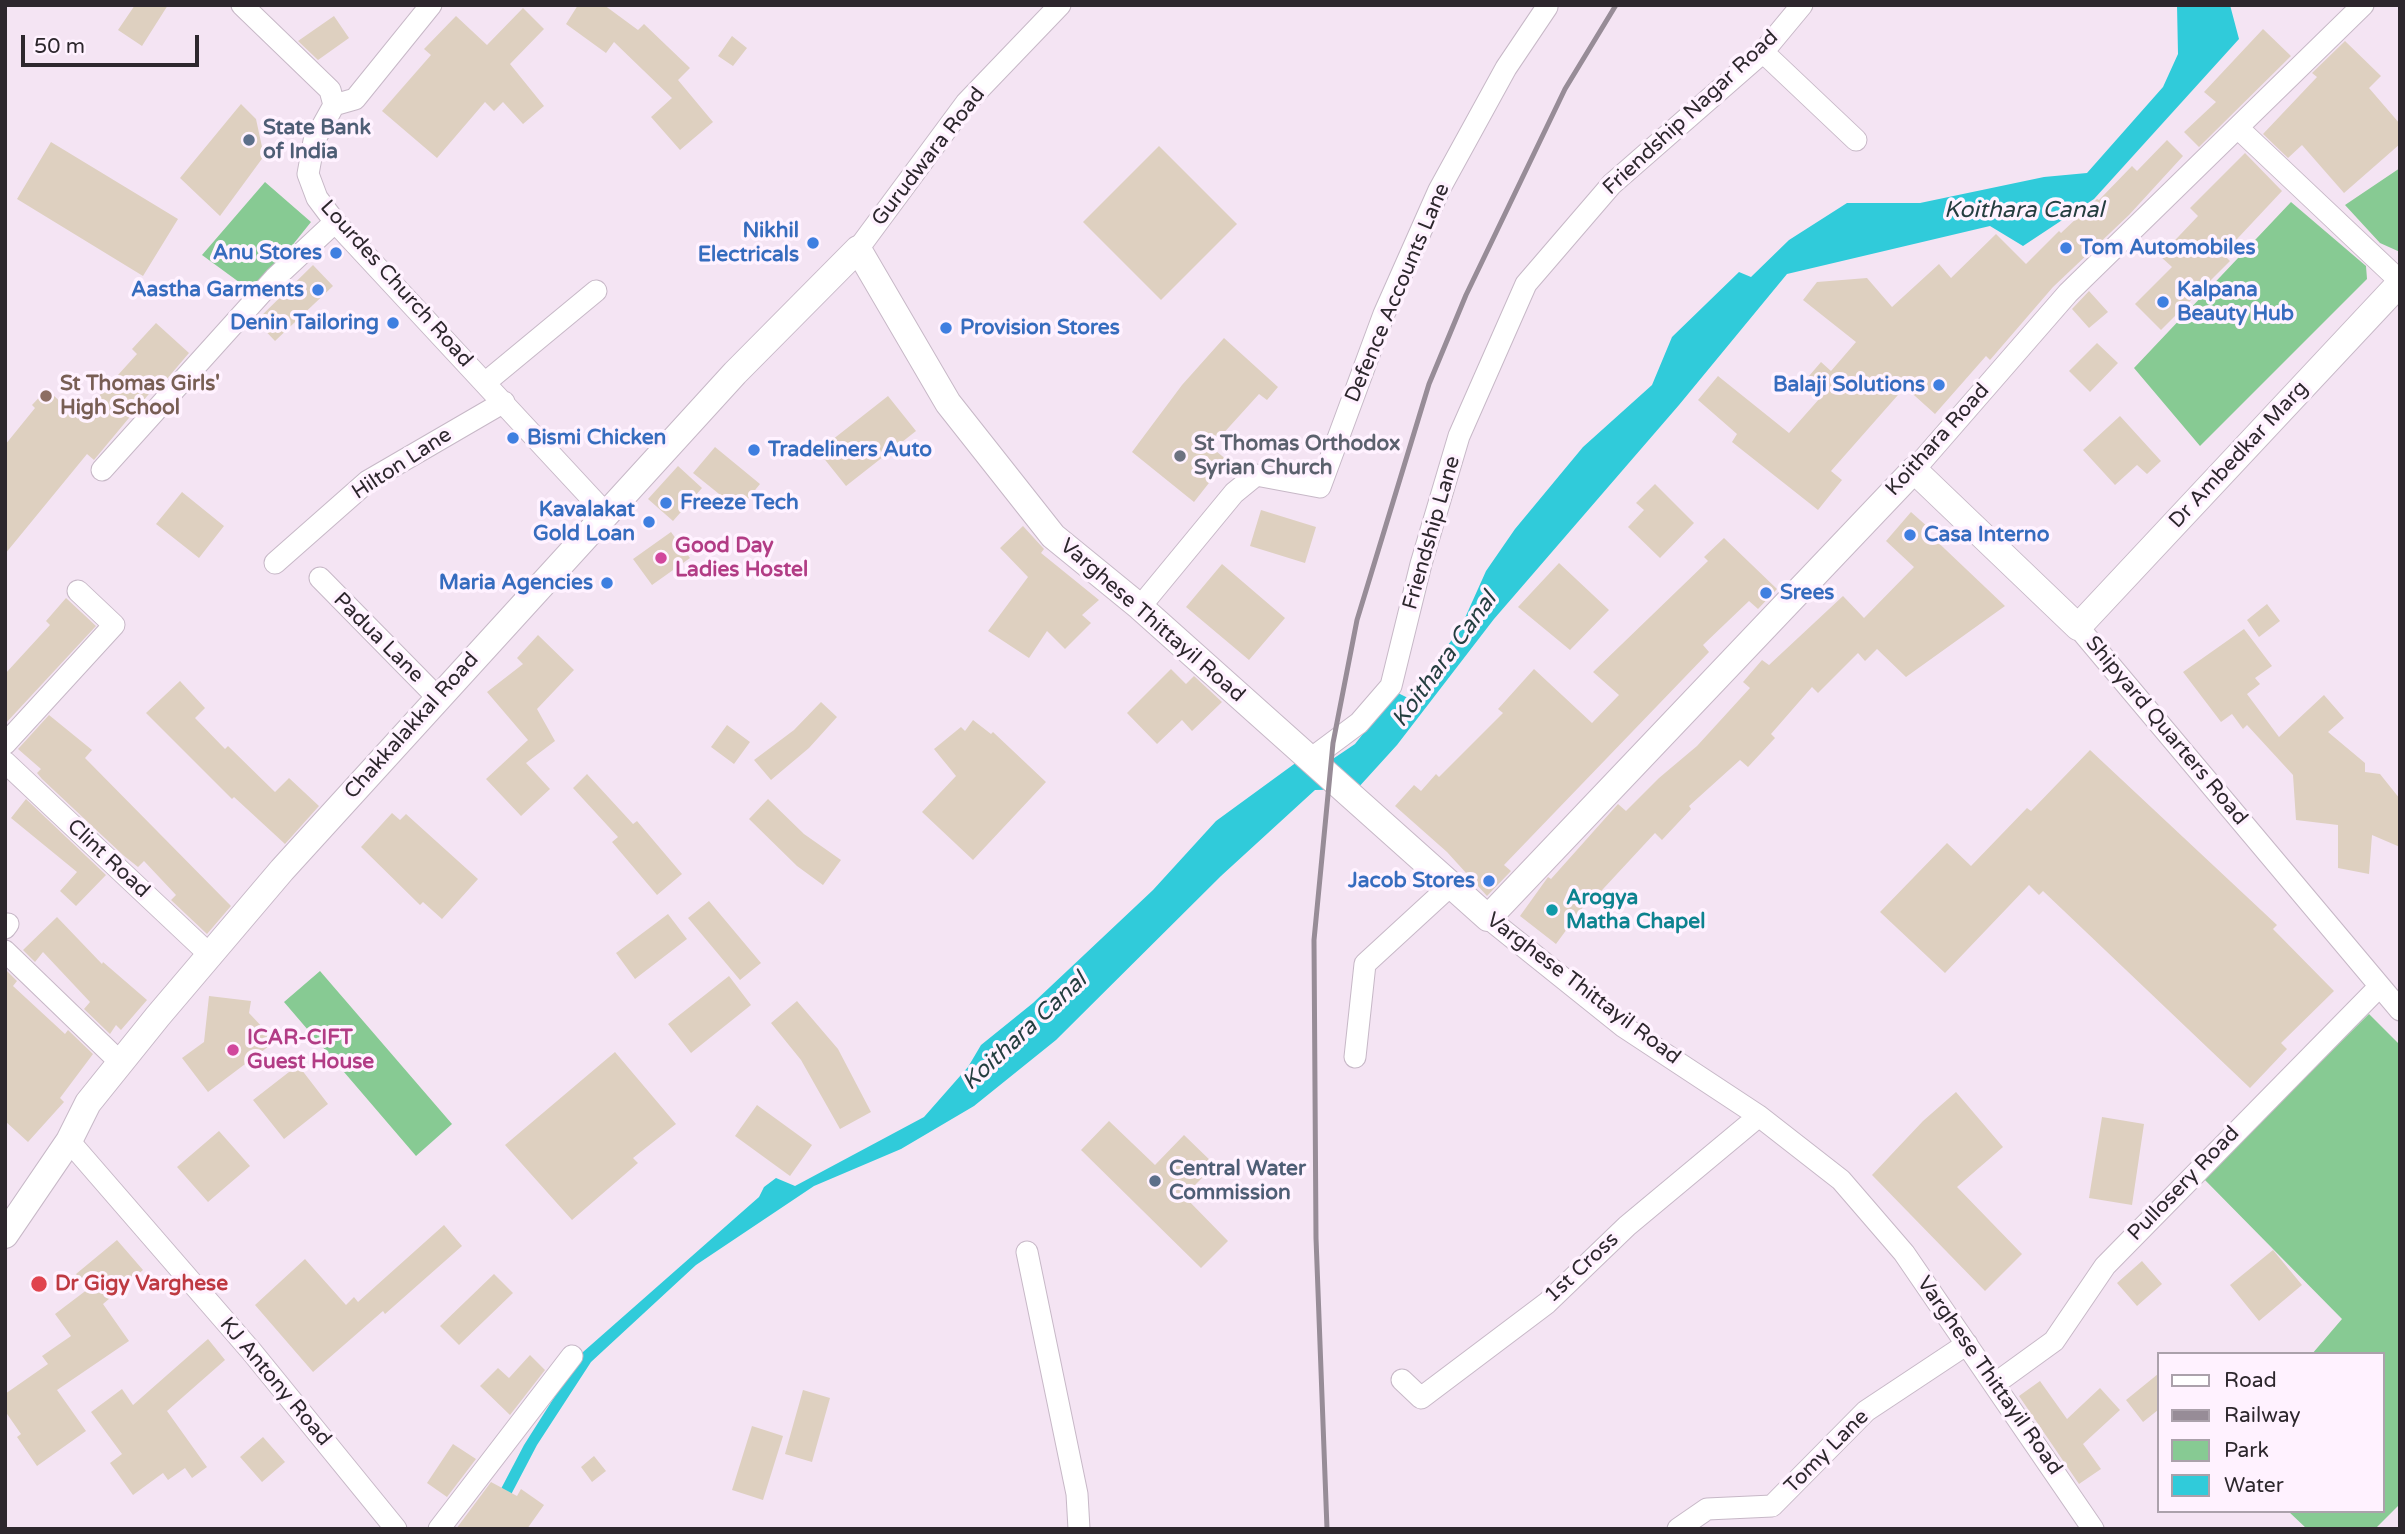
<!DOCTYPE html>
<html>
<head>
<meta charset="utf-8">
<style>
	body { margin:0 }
	#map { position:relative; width:2405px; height:1534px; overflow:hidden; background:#f4e4f3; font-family:"Varela Round",sans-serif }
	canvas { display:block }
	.frame { position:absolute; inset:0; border:7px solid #2d272d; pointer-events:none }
	.legend { position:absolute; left:2157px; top:1352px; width:228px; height:161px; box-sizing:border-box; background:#fff2ff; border:2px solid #aba1ab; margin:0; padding:9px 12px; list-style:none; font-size:21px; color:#2d272d }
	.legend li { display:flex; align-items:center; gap:14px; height:35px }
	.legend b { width:35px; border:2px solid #aba1ab }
	.scale { position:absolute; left:21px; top:35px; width:178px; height:32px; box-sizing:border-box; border:4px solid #2d272d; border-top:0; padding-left:9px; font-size:21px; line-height:24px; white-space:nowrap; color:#2d272d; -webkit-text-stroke:5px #fff2ff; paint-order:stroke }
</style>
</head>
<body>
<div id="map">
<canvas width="2405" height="1534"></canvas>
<div class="frame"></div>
<ul class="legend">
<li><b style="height:9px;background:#fff"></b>Road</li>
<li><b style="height:9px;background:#978c97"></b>Railway</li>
<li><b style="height:19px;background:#87ca93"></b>Park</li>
<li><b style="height:19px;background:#30cbda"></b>Water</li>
</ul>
<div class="scale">50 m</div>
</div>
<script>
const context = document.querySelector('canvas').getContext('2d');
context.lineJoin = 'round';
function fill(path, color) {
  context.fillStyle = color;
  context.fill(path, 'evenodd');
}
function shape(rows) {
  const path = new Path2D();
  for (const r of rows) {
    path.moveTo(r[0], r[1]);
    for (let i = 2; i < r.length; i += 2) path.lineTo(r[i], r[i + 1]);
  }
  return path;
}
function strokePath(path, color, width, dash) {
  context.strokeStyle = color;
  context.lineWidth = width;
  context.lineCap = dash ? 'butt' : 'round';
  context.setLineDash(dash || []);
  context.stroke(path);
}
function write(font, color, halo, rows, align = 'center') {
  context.font = font + ' "Varela Round",sans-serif';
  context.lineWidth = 7;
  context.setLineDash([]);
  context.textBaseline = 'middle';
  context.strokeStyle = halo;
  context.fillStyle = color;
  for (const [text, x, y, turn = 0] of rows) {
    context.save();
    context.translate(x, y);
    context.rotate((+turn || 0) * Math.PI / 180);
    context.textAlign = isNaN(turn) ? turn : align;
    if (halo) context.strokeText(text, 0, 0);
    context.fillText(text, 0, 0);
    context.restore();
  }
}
const green = shape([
	[2400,168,2400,252,2380,243,2345,205],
	[265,182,311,222,254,293,202,255],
	[2291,202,2366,266,2367,279,2200,446,2134,368],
	[320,971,452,1124,416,1156,284,1002],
	[2369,1014,2400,1045,2400,1504,2375,1529,2307,1529,2288,1511,2382,1511,2382,1354,2312,1354,2342,1319,2203,1178]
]);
const water = shape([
	[2177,5,2230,5,2239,39,2094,199,2023,246,1990,226,1787,274,1679,405,1494,619,1397,745,1357,789,1315,790,1221,876,1056,1040,974,1106,901,1149,814,1186,696,1265,591,1362,537,1445,493,1529,482,1525,524,1445,583,1352,759,1197,764,1187,776,1178,795,1186,924,1117,968,1067,981,1045,1033,1003,1153,890,1216,821,1301,759,1315,771,1355,744,1396,692,1408,698,1460,629,1486,571,1515,529,1583,447,1652,385,1672,337,1739,272,1751,277,1789,240,1847,203,1920,203,2044,177,2087,173,2163,87,2178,54]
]);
const building = shape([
	[135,5,168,5,142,46,118,30],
	[578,5,604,5,638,30,644,24,690,68,678,80,713,122,680,150,651,117,672,98,614,42,606,53,566,24],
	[523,8,544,29,510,64,544,106,523,124,503,102,494,111,485,102,437,158,382,111,431,55,424,49,456,16,487,45],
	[334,16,349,38,318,60,298,41],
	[2263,29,2291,56,2199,147,2184,132,2216,102,2204,92],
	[732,36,747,48,733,66,718,56],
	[2345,41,2381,76,2369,88,2400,124,2400,144,2344,193,2302,145,2288,158,2263,134,2317,77,2312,73],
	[241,104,256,119,264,156,220,216,180,178],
	[2167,140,2183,156,2129,215,2053,287,1990,360,1986,356,1935,414,1905,387,1831,471,1842,480,1818,510,1732,442,1737,434,1698,400,1718,376,1789,433,1820,398,1803,383,1821,362,1831,371,1856,342,1803,300,1817,282,1867,278,1892,307,1939,264,1951,278,1996,234,2026,264,2059,231,2061,233,2097,199,2099,200,2132,166,2137,171],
	[51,142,178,219,143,276,17,199],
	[1159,146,1237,224,1161,300,1083,222],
	[2245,153,2282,191,2223,254,2230,261,2161,330,2135,304,2172,267,2160,256,2198,216,2190,208],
	[313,265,333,286,275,341,256,321],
	[2089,291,2108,312,2089,328,2072,309],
	[156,323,189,353,166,380,163,377,94,460,87,454,5,554,5,445,35,408,32,405,47,389,78,419,137,354,132,349],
	[1224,338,1278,387,1267,400,1259,394,1211,447,1227,460,1194,502,1132,452,1182,385],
	[2097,343,2118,363,2090,392,2069,371],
	[888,396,916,431,846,486,818,451],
	[2120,416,2161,461,2147,474,2137,465,2115,485,2083,450],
	[715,447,760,484,739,510,693,473],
	[678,466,702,488,673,521,648,499],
	[1655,484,1694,523,1660,558,1628,527,1644,510,1636,503],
	[182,492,224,526,199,558,156,524],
	[1261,510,1316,527,1305,563,1250,546],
	[1911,512,1929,528,1926,531,2005,606,1906,677,1877,649,1865,661,1858,653,1818,693,1812,687,1771,734,1775,738,1748,767,1740,760,1689,806,1691,809,1662,840,1655,833,1591,902,1589,899,1556,944,1520,916,1548,877,1551,879,1618,804,1626,811,1659,778,1697,746,1750,688,1743,682,1762,660,1769,665,1843,596,1864,618,1914,567,1886,541],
	[1023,526,1044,549,1041,553,1099,600,1082,615,1091,623,1065,649,1047,631,1029,658,988,631,1028,577,1000,548],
	[671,532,690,558,652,585,633,559],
	[1724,538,1777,589,1758,609,1749,601,1703,645,1709,652,1504,865,1511,871,1487,896,1447,852,1395,806,1414,785,1421,791,1436,774,1439,777,1503,713,1498,709,1534,669,1592,723,1619,695,1593,672,1708,561,1704,557],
	[1559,563,1609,610,1570,650,1518,607],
	[1222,564,1285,618,1249,660,1186,607],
	[66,598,96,626,5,724,5,674,50,625,46,621],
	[2267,604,2280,621,2259,637,2247,620],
	[2244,629,2272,666,2255,678,2260,684,2247,694,2279,737,2324,695,2344,718,2328,732,2365,763,2365,772,2380,774,2400,799,2400,847,2372,835,2369,874,2338,868,2338,825,2296,820,2293,775,2247,725,2243,729,2232,714,2221,722,2183,672],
	[538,635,574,670,537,709,555,741,526,763,550,789,521,816,486,779,528,740,487,692,523,664,517,658],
	[1171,669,1186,684,1194,676,1222,702,1192,731,1182,720,1157,744,1127,713],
	[180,681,205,708,195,718,225,749,228,746,275,792,289,778,319,806,285,844,234,797,232,799,146,713],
	[821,702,837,717,809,748,771,780,754,760,794,730],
	[49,715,92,750,85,758,231,906,207,934,171,900,176,895,144,861,138,867,123,855,42,779,37,773,41,769,18,749],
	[973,720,991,734,993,732,1046,782,973,860,922,812,956,776,934,749,961,727,965,731],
	[727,725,750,742,734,764,711,747],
	[2090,750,2277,925,2273,929,2334,991,2281,1043,2287,1049,2250,1088,2043,891,2039,895,2029,885,1945,973,1880,912,1947,843,1971,866,2027,808,2031,811],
	[587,774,633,824,637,821,682,874,657,895,612,842,618,837,573,788],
	[26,799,106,875,76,906,60,891,77,872,11,818],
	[768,799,804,834,841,860,823,885,797,866,749,819],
	[392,813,400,820,406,814,478,879,442,919,423,902,420,905,361,847],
	[709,901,761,963,740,980,688,918],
	[668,914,687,939,635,979,616,953],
	[57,917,102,964,103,962,147,1000,121,1030,116,1025,110,1034,84,1009,90,1002,43,952,35,962,23,950],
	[5,969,17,981,13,986,65,1034,68,1030,93,1054,60,1098,64,1102,28,1142,5,1121],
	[729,976,751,1005,691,1053,668,1024],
	[209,996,251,1001,249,1013,264,1029,274,1030,273,1043,208,1092,182,1058,204,1042],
	[797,1001,838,1049,871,1112,840,1129,801,1060,771,1023],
	[615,1052,676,1124,633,1158,638,1163,572,1220,505,1145],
	[298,1065,328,1104,284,1139,253,1100],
	[1956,1092,2003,1147,1957,1187,2022,1254,1985,1291,1872,1175,1923,1121],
	[757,1105,812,1145,790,1176,735,1136],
	[2102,1117,2144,1124,2132,1205,2089,1198],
	[1109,1121,1155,1165,1184,1135,1215,1165,1184,1196,1228,1241,1201,1268,1081,1150],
	[219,1131,250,1166,208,1202,177,1167],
	[444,1225,462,1246,385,1314,383,1311,313,1372,255,1305,305,1259,346,1305,354,1297,358,1302],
	[117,1240,143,1270,103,1304,129,1341,57,1390,86,1431,37,1466,17,1437,21,1434,5,1411,5,1394,48,1364,42,1356,71,1336,55,1314,88,1289,76,1274],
	[2273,1250,2302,1285,2259,1321,2230,1285],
	[2142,1261,2162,1284,2137,1306,2117,1283],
	[494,1274,513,1293,459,1345,440,1326],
	[208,1339,225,1360,167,1411,207,1467,192,1478,185,1468,168,1480,163,1473,133,1495,110,1463,122,1454,91,1412,122,1389,133,1405],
	[530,1355,545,1370,510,1415,480,1386,498,1368,509,1378],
	[2158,1374,2158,1410,2143,1422,2126,1400],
	[2040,1381,2067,1419,2100,1388,2120,1410,2083,1444,2101,1469,2079,1484,2019,1396],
	[803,1390,830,1398,812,1462,785,1454],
	[752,1426,783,1436,763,1500,732,1490],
	[263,1437,285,1462,262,1482,240,1457],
	[453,1444,476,1459,447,1497,427,1483],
	[594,1456,606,1471,592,1482,581,1467],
	[491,1482,517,1496,521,1489,544,1505,527,1529,456,1529]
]);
const minor = shape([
	[242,5,330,90,334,105,314,141,308,174,317,198,335,222,607,515],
	[1763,52,1856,140],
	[334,105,355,99,431,5],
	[2238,128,2400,281],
	[858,249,966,103,1060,5],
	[486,382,596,291],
	[102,470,275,278,335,222],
	[1914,470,2068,293,2363,5],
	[275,563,368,481,504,402],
	[320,578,437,697],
	[1140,607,1234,493,1256,475,1320,487,1384,314,1439,190,1506,68,1547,7],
	[2078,627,2400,1010],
	[5,744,114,625,78,591],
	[1312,758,1359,723,1391,686,1421,564,1459,436,1526,284,1612,184,1763,52,1802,5],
	[5,762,210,955],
	[1488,918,1624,1027,1759,1116,1841,1180,1904,1253,2093,1529],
	[5,928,8,924],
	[5,951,121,1063],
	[1355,1057,1365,964,1451,885],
	[69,1141,252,1352,396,1529],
	[1027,1252,1077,1494,1079,1529],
	[1402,1380,1421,1398,1547,1303,1627,1226,1759,1116],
	[1996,1383,2054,1341,2105,1266,2379,987],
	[439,1529,572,1356],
	[1678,1529,1707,1509,1772,1506,1866,1411,1967,1344]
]);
const tertiary = shape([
	[5,1235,69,1141,88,1103,158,1016,282,870,735,373,858,249,948,403,1053,536,1140,607,1488,918,1914,470,2078,627,2400,283]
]);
const rail = shape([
	[1327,1529,1316,1238,1314,940,1333,743,1357,620,1429,384,1466,295,1565,89,1616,5]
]);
const markers = [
	[249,140,7,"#5c6f8a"],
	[813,243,7,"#3f7fe0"],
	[2066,248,7,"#3f7fe0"],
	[336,253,7,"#3f7fe0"],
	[318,290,7,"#3f7fe0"],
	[2163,302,7,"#3f7fe0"],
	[393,323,7,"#3f7fe0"],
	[946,328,7,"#3f7fe0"],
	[1939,385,7,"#3f7fe0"],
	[46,396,7,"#8d6e63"],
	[513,438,7,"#3f7fe0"],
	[754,450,7,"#3f7fe0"],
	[1180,456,7,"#6b7280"],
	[666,503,7,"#3f7fe0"],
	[649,522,7,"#3f7fe0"],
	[1910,535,7,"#3f7fe0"],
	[661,558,7,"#d1479c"],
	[607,583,7,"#3f7fe0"],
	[1766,593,7,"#3f7fe0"],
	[1489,881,7,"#3f7fe0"],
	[1552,910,7,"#0f9aa8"],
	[233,1050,7,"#d1479c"],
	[1155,1181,7,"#5c6f8a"],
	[39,1284,9,"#e0444e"]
];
const streetNames = [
	["Friendship Nagar Road",1691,113,-43],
	["Gurudwara Road",929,157,-52],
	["Lourdes Church Road",396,284,48],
	["Defence Accounts Lane",1398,293,-67],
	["Koithara Road",1938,440,-48],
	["Dr Ambedkar Marg",2239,455,-47],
	["Hilton Lane",402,464,-33],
	["Friendship Lane",1432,533,-74],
	["Varghese Thittayil Road",1152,621,41],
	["Padua Lane",378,638,45],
	["Chakkalakkal Road",412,726,-48],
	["Shipyard Quarters Road",2166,731,50],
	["Clint Road",108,859,43],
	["Varghese Thittayil Road",1583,989,37],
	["Pullosery Road",2184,1184,-46],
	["1st Cross",1582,1268,-43],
	["Varghese Thittayil Road",1989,1376,55],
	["KJ Antony Road",275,1382,50],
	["Tomy Lane",1827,1452,-45]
];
const serviceNames = [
	["State Bank",263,128],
	["of India",263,152],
	["Central Water",1169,1169],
	["Commission",1169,1193]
];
const shopNames = [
	["Nikhil",799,231],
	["Electricals",799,255],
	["Tom Automobiles",2080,248,"left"],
	["Anu Stores",322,253],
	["Aastha Garments",304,290],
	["Kalpana",2177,290,"left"],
	["Beauty Hub",2177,314,"left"],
	["Denin Tailoring",379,323],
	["Provision Stores",960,328,"left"],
	["Balaji Solutions",1925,385],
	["Bismi Chicken",527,438,"left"],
	["Tradeliners Auto",768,450,"left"],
	["Freeze Tech",680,503,"left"],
	["Kavalakat",635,510],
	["Gold Loan",635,534],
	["Casa Interno",1924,535,"left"],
	["Maria Agencies",593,583],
	["Srees",1780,593,"left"],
	["Jacob Stores",1475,881]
];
const educationNames = [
	["St Thomas Girls'",60,384],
	["High School",60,408]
];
const worshipNames = [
	["St Thomas Orthodox",1194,444],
	["Syrian Church",1194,468]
];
const hotelNames = [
	["Good Day",675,546],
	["Ladies Hostel",675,570],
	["ICAR-CIFT",247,1038],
	["Guest House",247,1062]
];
const cultureNames = [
	["Arogya",1566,898],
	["Matha Chapel",1566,922]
];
const healthNames = [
	["Dr Gigy Varghese",55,1284]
];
const waterNames = [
	["Koithara Canal",2024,211],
	["Koithara Canal",1445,660,-54],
	["Koithara Canal",1025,1032,-43]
];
fill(green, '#87ca93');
fill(water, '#30cbda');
fill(building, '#ded0c0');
strokePath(minor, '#c7b8c7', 23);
strokePath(tertiary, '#c7b8c7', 28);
strokePath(minor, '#fff', 21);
strokePath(tertiary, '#fff', 26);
strokePath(rail, '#978c97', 5);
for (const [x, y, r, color] of markers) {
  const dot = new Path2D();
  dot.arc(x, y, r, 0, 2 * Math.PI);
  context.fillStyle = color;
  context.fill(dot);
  strokePath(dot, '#fff2ff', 2.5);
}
write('21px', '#2d272d', '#fff2ff', streetNames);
write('bold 21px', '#4e5e75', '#fff2ff', serviceNames, 'left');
write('bold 21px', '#366cbe', '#fff2ff', shopNames, 'right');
write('bold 21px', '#785e54', '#fff2ff', educationNames, 'left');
write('bold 21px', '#5b616d', '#fff2ff', worshipNames, 'left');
write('bold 21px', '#b23c85', '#fff2ff', hotelNames, 'left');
write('bold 21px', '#0d838f', '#fff2ff', cultureNames, 'left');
write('bold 21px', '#be3a42', '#fff2ff', healthNames, 'left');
write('italic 23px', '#253e40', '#fff2ff', waterNames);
</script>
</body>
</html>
